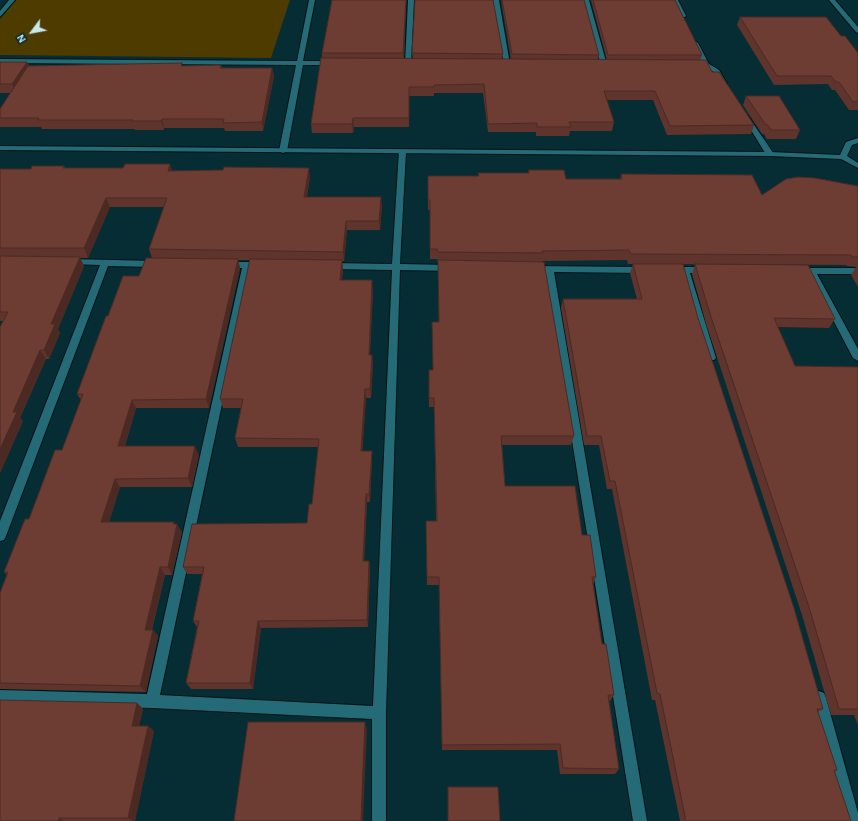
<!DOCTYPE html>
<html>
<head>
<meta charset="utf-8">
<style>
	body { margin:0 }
	#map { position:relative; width:858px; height:821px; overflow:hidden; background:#062d33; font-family:"Alegreya Sans",sans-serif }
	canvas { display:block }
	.north { position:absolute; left:12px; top:12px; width:40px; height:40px; -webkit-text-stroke:3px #062d33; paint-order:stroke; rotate:238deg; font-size:11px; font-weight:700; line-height:16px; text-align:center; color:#c7e8ee }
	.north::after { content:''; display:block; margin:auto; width:14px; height:18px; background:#c7e8ee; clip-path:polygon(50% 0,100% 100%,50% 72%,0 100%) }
</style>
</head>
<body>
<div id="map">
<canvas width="858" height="821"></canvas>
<div class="north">N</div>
</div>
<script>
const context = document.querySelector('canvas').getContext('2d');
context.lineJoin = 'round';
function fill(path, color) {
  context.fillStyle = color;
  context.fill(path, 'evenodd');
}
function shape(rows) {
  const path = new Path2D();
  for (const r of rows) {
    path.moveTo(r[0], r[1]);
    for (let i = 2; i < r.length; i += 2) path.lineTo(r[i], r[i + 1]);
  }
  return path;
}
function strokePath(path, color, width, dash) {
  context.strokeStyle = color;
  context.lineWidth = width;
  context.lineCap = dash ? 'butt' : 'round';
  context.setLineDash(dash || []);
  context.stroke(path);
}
const green = shape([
	[16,0,290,0,271,58,0,55,0,19]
]);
const minor = shape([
	[9,0,15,0,0,17,0,11,9,0],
	[309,0,315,0,303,61,334,61,337,63,334,65,303,65,287,151,283,153,279,151,296,65,0,63,0,59,297,61,309,0],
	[408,0,414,0,411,64,408,66,405,64,408,0],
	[493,0,499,0,510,64,507,66,504,64,493,0],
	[583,0,589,0,607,65,606,66,601,65,583,0],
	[672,0,678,0,686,16,685,17,681,17,672,0],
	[695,41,698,43,709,64,719,70,727,84,726,85,722,85,714,72,705,67,696,66,696,64,702,63,692,43,695,41],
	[744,116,748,116,774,154,773,156,767,156,743,117,744,116],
	[399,150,402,150,406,152,400,264,450,265,454,268,450,271,400,270,386,713,386,821,372,821,372,719,152,708,0,704,0,690,147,694,242,268,226,268,222,265,226,262,262,262,265,263,266,265,265,267,251,268,160,695,373,706,392,270,330,269,326,266,330,263,392,264,399,150],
	[70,259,156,261,160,264,156,267,108,266,6,536,4,540,0,541,0,521,100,265,67,264,66,262,70,259],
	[532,266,644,267,648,270,644,273,554,272,647,821,633,821,545,272,529,271,528,269,532,266],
	[672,267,706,267,710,270,706,273,690,273,716,358,714,360,708,360,706,358,682,273,669,272,668,270,672,267],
	[798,268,858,268,858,274,817,274,858,349,858,361,853,358,809,274,795,273,794,271,795,269,798,268],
	[819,691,824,693,826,698,858,813,858,821,846,821,812,698,814,693,819,691]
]);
const tertiary = shape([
	[829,0,835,0,858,27,858,33,856,32,829,0],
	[858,138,858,143,852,145,847,156,858,163,858,168,841,159,770,156,0,150,0,146,770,152,840,155,846,142,858,138]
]);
const wall = shape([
	[332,0,406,0,404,59,413,59,412,53,503,54,502,59,511,59,501,0,584,0,599,55,598,60,607,60,591,0,675,0,702,55,700,60,712,72,754,125,751,134,667,135,653,100,607,100,614,122,612,131,570,131,569,136,536,136,536,132,488,132,483,93,434,93,434,96,409,96,409,127,354,127,353,133,312,133,311,124,322,58,322,53],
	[740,17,841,36,858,53,858,110,849,110,835,90,832,90,828,84,774,85,737,25],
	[0,62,27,62,29,66,182,63,182,66,221,65,222,68,272,68,274,76,263,131,225,131,224,128,164,128,164,130,135,130,135,129,42,129,41,127,0,127,0,109,10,93,0,93],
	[746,96,800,130,796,139,767,139,764,134,762,134,743,105],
	[64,166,65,168,172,171,310,177,307,197,382,206,380,230,347,230,344,261,342,261,343,269,342,280,373,290,370,355,372,355,373,364,371,398,366,398,362,451,372,451,372,459,370,502,367,502,364,561,369,561,370,569,368,627,261,628,253,689,191,689,186,683,197,627,193,621,202,574,187,574,183,567,307,523,312,504,318,447,238,447,235,438,241,408,223,408,220,399,250,260,238,260,240,268,209,408,136,408,125,446,199,455,192,487,120,487,109,522,175,524,182,532,172,575,165,575,152,630,153,630,158,636,146,692,0,689,0,593,7,575,4,572,62,450,81,400,77,394,108,316,139,276,152,258,149,249,164,207,110,207,88,258,80,258,84,266,58,329,60,333,49,359,46,359,20,418,23,421,0,473,0,327,3,321,0,321,0,169,31,169],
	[529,170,566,179,620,179,621,174,762,195,858,186,858,287,851,275,856,267,847,266,846,265,678,264,698,318,823,709,818,712,837,770,835,772,851,821,680,821,655,700,652,700,612,489,607,489,599,445,584,445,561,308,563,299,637,299,630,273,633,264,628,264,627,260,542,261,574,436,571,445,502,445,505,486,582,535,596,577,593,585,602,644,614,695,610,701,609,701,619,769,615,774,560,774,557,750,442,750,439,585,427,585,426,521,436,521,434,407,429,407,429,370,433,370,439,322,438,262,437,259,430,259,430,210,428,210,428,176,478,176,478,173,528,173],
	[695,264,835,319,829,328,778,327,795,366,858,367,858,725,854,715,831,715,802,615,707,327,692,274],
	[137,703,143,709,139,726,148,726,154,731,135,821,0,821]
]);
const shadedWall = shape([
	[406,0,404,60,403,53],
	[27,62,31,71,16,93,12,84],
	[272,68,274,76,263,131,262,122],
	[353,118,354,127,353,133,352,124],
	[162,119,164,128,164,130,161,121],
	[170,164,173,173,168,171],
	[309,168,310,177,305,206,304,197],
	[381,197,382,206,380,230,379,221],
	[106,198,110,207,88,258,84,248],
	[346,221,347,230,344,261,343,252],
	[80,257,84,266,58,329,60,333,49,359,44,350,51,324],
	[238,259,240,268,209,408,206,399],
	[342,260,343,269,341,290,340,280],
	[372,280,373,290,369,364,369,355],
	[40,350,46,359,20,418,23,421,0,473,0,449,13,412],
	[372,355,373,364,371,398,370,389],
	[365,389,366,398,362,459,361,451],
	[132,400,136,408,122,455,118,446],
	[195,446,199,455,192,487,188,478],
	[372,451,372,459,370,502,369,494],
	[115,479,120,487,107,530,101,522],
	[366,494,367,502,364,569,363,561],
	[174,522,177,528,177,524,182,532,172,575,168,567],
	[369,561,370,569,368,627,367,620],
	[160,567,165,575,150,636,145,630],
	[258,621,261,628,253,689,250,683],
	[153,630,158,636,146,692,140,686],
	[137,703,143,709,138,731,132,726],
	[365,722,367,730,363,821,361,821],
	[148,726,154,731,135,821,133,821,128,818],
	[59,818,65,821,58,821]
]);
const building = shape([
	[332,0,406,0,403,53,322,53,332,0],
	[415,0,493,0,503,54,412,53,415,0],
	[502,0,584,0,599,55,512,54,502,0],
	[593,0,675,0,702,55,608,55,593,0],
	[740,17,826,17,841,36,845,36,858,53,858,101,853,102,839,82,836,82,831,76,777,76,740,17],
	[321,58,706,60,712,72,719,72,754,125,670,126,655,91,604,91,614,122,569,122,571,127,537,127,537,123,488,124,484,84,434,85,434,87,409,87,409,118,353,118,352,124,311,124,321,58],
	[0,62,27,62,12,84,0,84,0,62],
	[182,63,181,66,221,65,220,68,272,68,262,122,223,123,224,119,162,119,161,121,132,121,133,120,38,120,39,118,0,118,0,109,28,66,182,63],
	[746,96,779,96,800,130,771,130,768,125,766,125,746,96],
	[125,164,170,164,168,171,223,170,224,167,309,168,304,197,381,197,379,221,346,221,343,252,149,249,167,198,106,198,84,248,0,248,0,169,31,169,32,166,64,166,63,168,123,168,125,164],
	[529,170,564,170,566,179,622,179,621,174,752,175,762,195,786,179,798,177,815,178,858,186,858,257,852,257,851,255,631,254,629,250,542,251,543,253,438,252,437,249,430,249,430,200,428,200,428,176,479,176,478,173,529,173,529,170],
	[0,256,80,257,51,324,55,324,44,350,40,350,13,412,17,412,0,449,0,327,8,312,0,312,0,256],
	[146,258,238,259,206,399,132,400,118,446,195,446,188,478,115,479,101,522,174,522,173,524,177,524,168,567,160,567,145,630,153,630,140,686,0,683,0,593,8,572,4,572,25,519,29,519,55,450,62,450,83,394,77,394,106,316,108,316,123,276,139,276,146,258],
	[250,259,342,260,340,280,372,280,369,355,372,355,370,389,365,389,361,451,372,451,369,494,366,494,363,561,369,561,367,620,258,621,250,683,186,683,199,621,193,621,204,567,183,567,192,524,307,523,309,504,312,504,319,439,235,438,243,399,220,399,250,259],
	[438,260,544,262,574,436,501,436,505,486,575,486,582,535,590,535,596,577,592,577,602,644,606,644,614,695,608,695,619,769,563,768,560,744,442,745,439,577,427,577,426,521,437,521,434,398,429,398,429,370,433,370,432,322,439,322,438,260],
	[633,264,683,264,698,318,794,608,823,709,817,709,837,770,834,770,851,821,686,821,660,694,657,693,615,481,610,481,601,436,587,436,563,299,642,299,633,264],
	[695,264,808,265,835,319,774,318,795,366,858,367,858,709,839,709,809,607,711,317,695,264],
	[0,700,137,703,132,726,148,726,128,818,59,818,58,821,0,821,0,700],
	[248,722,365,722,361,821,234,821,248,722],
	[448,787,498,787,500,821,448,821,448,787]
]);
fill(green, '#4d3b00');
strokePath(minor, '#011317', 2);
strokePath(tertiary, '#011317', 2);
fill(minor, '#256b77');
fill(tertiary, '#256b77');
fill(wall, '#5e342c');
fill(shadedWall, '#4c2a24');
fill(building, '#6d3c33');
strokePath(building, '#4c2a24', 1);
</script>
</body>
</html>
